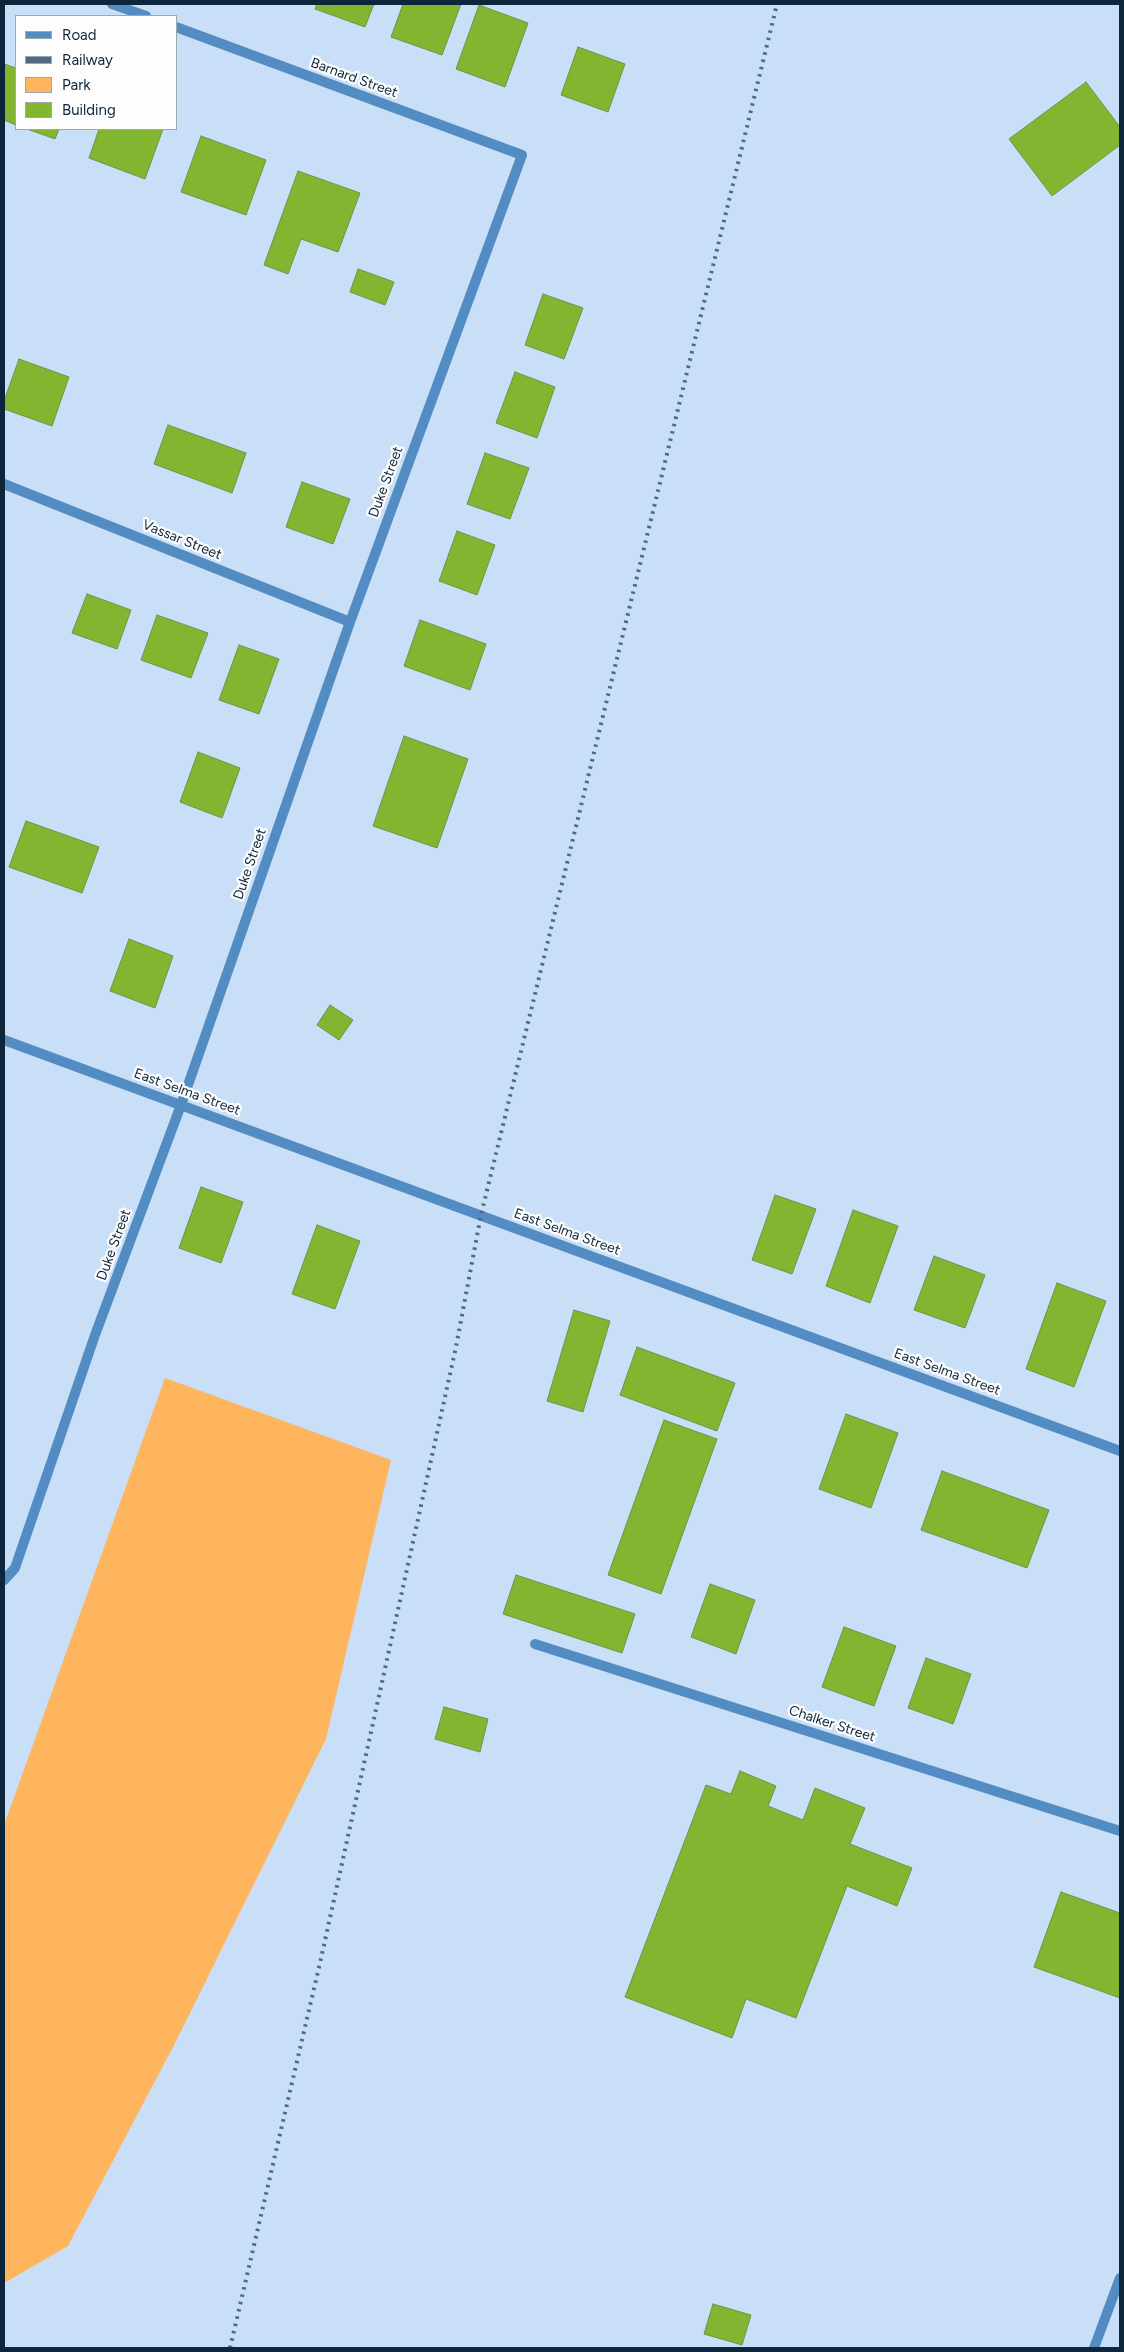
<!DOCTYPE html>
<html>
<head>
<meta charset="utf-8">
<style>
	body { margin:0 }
	#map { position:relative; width:1124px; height:2352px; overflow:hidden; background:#c8dff7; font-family:Figtree,sans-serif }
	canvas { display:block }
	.frame { position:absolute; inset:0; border:5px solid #0e263c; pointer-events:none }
	.legend { position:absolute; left:15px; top:15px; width:162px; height:115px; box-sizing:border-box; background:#fdfdfd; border:1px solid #9da7b0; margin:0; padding:6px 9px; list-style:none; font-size:15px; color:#0e263c }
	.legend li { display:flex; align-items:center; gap:10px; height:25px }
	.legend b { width:25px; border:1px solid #9da7b0 }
</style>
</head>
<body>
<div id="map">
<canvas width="1124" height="2352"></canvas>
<div class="frame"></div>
<ul class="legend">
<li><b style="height:6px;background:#538cc2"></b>Road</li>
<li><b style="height:6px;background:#526a81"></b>Railway</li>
<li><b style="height:14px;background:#feb55e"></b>Park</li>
<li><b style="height:14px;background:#82b530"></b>Building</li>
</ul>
</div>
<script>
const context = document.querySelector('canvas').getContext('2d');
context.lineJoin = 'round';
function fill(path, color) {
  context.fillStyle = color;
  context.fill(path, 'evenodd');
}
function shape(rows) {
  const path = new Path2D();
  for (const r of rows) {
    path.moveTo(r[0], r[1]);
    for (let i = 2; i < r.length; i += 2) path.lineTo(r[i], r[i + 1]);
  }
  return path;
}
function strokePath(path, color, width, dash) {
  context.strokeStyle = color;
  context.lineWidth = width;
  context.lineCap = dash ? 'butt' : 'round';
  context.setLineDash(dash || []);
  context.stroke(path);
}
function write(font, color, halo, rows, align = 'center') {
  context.font = font + ' Figtree,sans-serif';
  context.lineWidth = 4.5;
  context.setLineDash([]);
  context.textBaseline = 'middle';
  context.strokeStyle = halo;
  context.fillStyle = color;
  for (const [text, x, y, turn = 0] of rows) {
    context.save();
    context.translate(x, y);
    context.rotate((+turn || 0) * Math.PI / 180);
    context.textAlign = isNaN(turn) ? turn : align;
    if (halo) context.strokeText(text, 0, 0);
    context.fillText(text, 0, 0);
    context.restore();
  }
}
const green = shape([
	[165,1378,391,1460,326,1739,173,2047,68,2246,4,2283,4,1825]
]);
const building = shape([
	[317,4,374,4,365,27,315,9,317,4],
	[403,4,461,4,442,55,391,37,403,4],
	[479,5,528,23,505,87,456,69,479,5],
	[578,47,625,64,608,112,561,95,578,47],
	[4,64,16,68,16,125,4,120,4,64],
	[1086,82,1120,127,1120,145,1052,196,1009,139,1086,82],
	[27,129,59,129,55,139,27,129],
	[99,129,163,129,145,179,89,158,99,129],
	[201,136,266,160,246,215,181,192,201,136],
	[298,171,360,193,338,252,301,239,288,274,264,265,298,171],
	[358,269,394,282,385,305,350,292,358,269],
	[543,294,583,308,564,359,525,345,543,294],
	[19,359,69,377,52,426,4,409,4,401,19,359],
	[515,372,555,387,537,438,496,423,515,372],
	[168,425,246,453,232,493,154,464,168,425],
	[485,453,529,468,510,519,467,504,485,453],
	[302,482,350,499,333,544,286,527,302,482],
	[457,531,495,545,477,595,439,581,457,531],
	[87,594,131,610,117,649,72,633,87,594],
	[157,615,208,633,191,678,141,660,157,615],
	[420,620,486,644,470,690,404,666,420,620],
	[239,645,279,659,259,714,219,700,239,645],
	[404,736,468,759,437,848,373,826,404,736],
	[198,752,240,768,222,818,180,802,198,752],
	[26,821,99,847,82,893,9,867,26,821],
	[129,939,173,956,155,1008,110,991,129,939],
	[330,1005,353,1020,339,1040,317,1025,330,1005],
	[201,1187,243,1202,221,1263,179,1248,201,1187],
	[775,1195,816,1209,792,1274,752,1260,775,1195],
	[853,1210,898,1226,870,1303,826,1286,853,1210],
	[317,1225,360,1241,335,1309,292,1294,317,1225],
	[934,1256,985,1275,965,1328,914,1310,934,1256],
	[1057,1283,1106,1301,1074,1387,1026,1369,1057,1283],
	[574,1310,610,1321,583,1412,547,1401,574,1310],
	[637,1347,735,1383,717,1431,620,1395,637,1347],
	[846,1414,898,1433,871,1508,819,1489,846,1414],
	[664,1420,717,1439,661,1594,608,1575,664,1420],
	[942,1471,1049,1510,1027,1568,921,1530,942,1471],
	[516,1575,635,1614,622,1653,503,1614,516,1575],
	[710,1584,755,1600,736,1654,691,1637,710,1584],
	[844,1627,896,1646,874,1706,822,1687,844,1627],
	[926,1658,971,1674,953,1724,908,1708,926,1658],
	[444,1707,488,1719,480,1752,435,1739,444,1707],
	[740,1771,776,1786,768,1806,803,1820,815,1788,865,1808,850,1844,912,1868,897,1906,847,1886,796,2018,746,1999,732,2038,625,1997,706,1785,731,1794,740,1771],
	[1061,1892,1120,1913,1120,1998,1034,1967,1061,1892],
	[713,2304,751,2315,742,2345,704,2334,713,2304]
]);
const minor = shape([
	[112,4,146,16],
	[4,484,350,622],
	[4,1580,15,1568,95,1335,181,1105,350,622,522,155,176,27],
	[535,1644,1120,1831],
	[1094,2348,1120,2278]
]);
const tertiary = shape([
	[4,1040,1120,1451]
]);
const rail = shape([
	[230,2348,320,1963,456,1347,481,1215,777,4]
]);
const streetNames = [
	["Barnard Street",354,78,20],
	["Duke Street",386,482,-70],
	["Vassar Street",182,540,22],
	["Duke Street",250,864,-71],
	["East Selma Street",187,1092,20],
	["East Selma Street",567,1232,20],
	["Duke Street",114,1245,-70],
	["East Selma Street",947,1372,20],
	["Chalker Street",832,1724,18]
];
fill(green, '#feb55e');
fill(building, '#82b530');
strokePath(building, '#72914b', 1);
strokePath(minor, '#538cc2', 10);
strokePath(tertiary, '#538cc2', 10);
strokePath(rail, '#526a81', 4, [2.5, 5]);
write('14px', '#0e263c', '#fdfdfd', streetNames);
</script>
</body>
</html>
